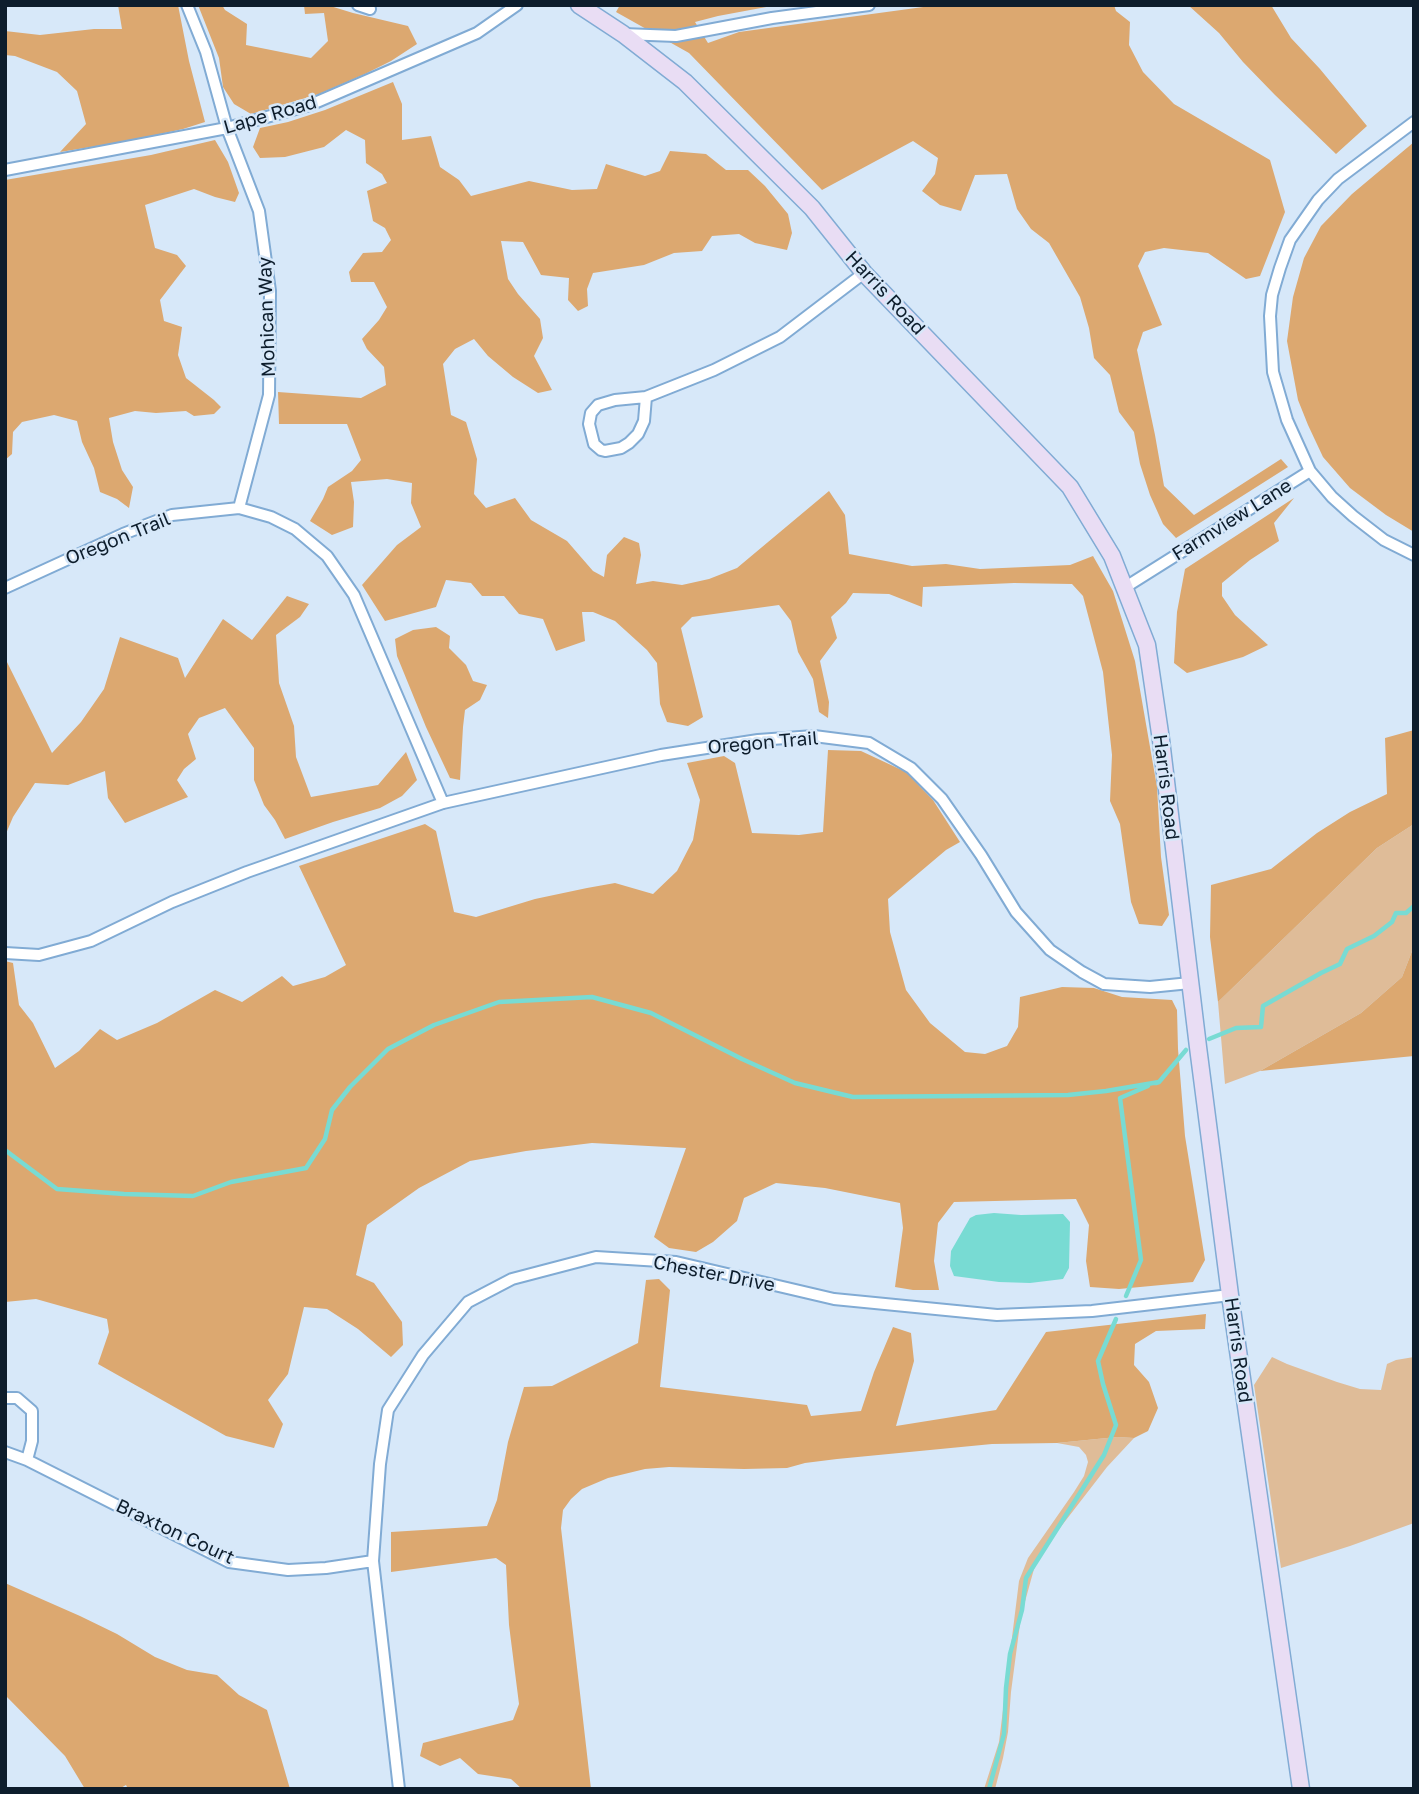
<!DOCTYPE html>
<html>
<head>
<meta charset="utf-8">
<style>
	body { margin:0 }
	#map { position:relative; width:1419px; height:1794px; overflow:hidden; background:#d7e8f9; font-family:"Golos Text",sans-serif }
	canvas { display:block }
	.frame { position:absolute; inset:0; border:7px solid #0d1d2c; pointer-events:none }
</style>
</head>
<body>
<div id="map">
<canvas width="1419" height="1794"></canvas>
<div class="frame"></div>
</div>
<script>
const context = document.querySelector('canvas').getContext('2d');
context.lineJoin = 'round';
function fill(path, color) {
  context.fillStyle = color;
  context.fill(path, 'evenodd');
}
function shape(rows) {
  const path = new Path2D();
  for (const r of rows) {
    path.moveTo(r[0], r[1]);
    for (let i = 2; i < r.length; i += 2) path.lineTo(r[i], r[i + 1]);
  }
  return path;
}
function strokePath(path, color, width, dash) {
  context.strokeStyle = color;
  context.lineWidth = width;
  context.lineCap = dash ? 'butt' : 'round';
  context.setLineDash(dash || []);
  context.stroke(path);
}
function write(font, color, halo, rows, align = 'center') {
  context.font = font + ' "Golos Text",sans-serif';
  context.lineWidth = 5;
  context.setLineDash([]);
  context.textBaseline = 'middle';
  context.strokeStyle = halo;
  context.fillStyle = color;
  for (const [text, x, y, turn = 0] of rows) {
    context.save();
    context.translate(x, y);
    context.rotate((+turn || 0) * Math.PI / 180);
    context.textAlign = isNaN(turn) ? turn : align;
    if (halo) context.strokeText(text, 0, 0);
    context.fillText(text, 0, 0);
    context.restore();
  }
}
const green = shape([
	[1414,824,1414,946,1402,977,1361,1013,1260,1071,1225,1084,1218,1002,1377,848],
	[1272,1357,1287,1364,1337,1382,1360,1389,1381,1390,1387,1364,1396,1360,1414,1357,1414,1523,1350,1546,1281,1568,1254,1385],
	[1117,1437,1134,1438,1107,1467,1046,1546,1034,1569,1021,1616,1011,1692,1008,1732,1003,1758,995,1789,984,1789,999,1742,1019,1581,1028,1558,1074,1492,1084,1476,1088,1462,1086,1455,1079,1447,1057,1443]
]);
const forest = shape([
	[118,5,178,5,189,61,205,122,183,129,128,141,60,152,86,124,77,91,57,72,15,56,5,55,5,31,40,35,94,29,122,29],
	[198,5,222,5,225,10,247,24,246,45,311,58,328,41,324,13,305,14,304,5,327,5,353,13,408,26,417,44,391,61,365,74,319,94,251,114,234,104,223,87,219,58],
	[620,5,777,5,718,16,695,22,708,43,739,32,938,5,1114,5,1116,11,1130,22,1129,45,1143,72,1174,104,1270,160,1285,212,1260,276,1246,279,1208,253,1164,248,1145,252,1138,266,1162,325,1143,332,1137,350,1155,435,1164,486,1194,515,1281,459,1288,467,1176,538,1163,524,1150,495,1140,464,1134,432,1119,412,1110,375,1094,358,1089,328,1080,297,1049,243,1031,229,1017,209,1007,174,975,175,961,211,940,205,922,191,935,174,938,158,913,141,822,190,689,53,616,12],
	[1188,5,1271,5,1291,38,1320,69,1367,126,1336,154,1275,95,1243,62,1219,33],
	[393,82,402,104,402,140,431,136,440,167,459,180,471,196,529,181,572,190,597,189,606,164,645,176,660,171,670,151,706,154,726,170,748,170,765,186,788,214,792,233,787,250,755,243,739,234,712,236,702,251,674,253,644,265,593,273,587,289,588,306,578,311,568,300,569,278,541,275,523,242,501,241,508,279,518,294,540,319,543,338,534,356,552,390,538,393,513,377,488,356,474,339,455,349,443,364,451,415,466,422,477,459,474,494,486,508,515,498,531,520,567,541,593,571,604,577,607,555,624,537,639,543,641,555,636,584,653,581,682,585,709,579,737,568,829,491,845,515,849,554,912,566,946,564,980,569,1070,565,1093,556,1113,591,1135,661,1157,787,1161,857,1169,915,1162,926,1139,924,1131,902,1120,824,1110,801,1112,755,1103,672,1083,596,1072,584,1014,583,923,587,922,607,889,594,853,593,846,603,831,617,837,638,820,661,829,702,828,718,819,712,813,679,798,652,791,621,779,605,692,617,681,628,703,717,688,726,667,722,660,704,657,663,647,650,615,621,593,612,582,612,585,641,556,651,543,619,519,614,504,596,482,596,471,583,446,580,436,607,385,621,362,585,397,545,421,527,411,503,412,483,387,479,351,482,354,502,353,527,332,535,310,521,323,499,328,487,352,471,361,460,347,424,279,424,278,392,361,398,386,385,384,367,367,349,362,339,379,320,387,307,374,282,351,282,349,272,363,253,382,252,391,240,385,228,373,221,367,191,387,183,382,174,366,163,365,140,346,130,324,147,285,157,260,158,253,147,260,128,288,122,325,110],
	[215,140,228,162,239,193,235,202,215,197,194,189,145,205,155,248,177,255,186,266,160,300,164,321,182,327,178,355,186,378,214,400,221,407,214,414,194,416,186,411,156,413,135,411,109,418,113,442,122,470,133,487,129,508,117,499,100,492,94,468,82,442,77,421,54,415,22,422,13,432,12,454,5,460,5,180,151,155],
	[1414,142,1414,532,1386,515,1350,488,1323,457,1308,425,1298,400,1287,341,1293,297,1304,258,1321,226,1352,194],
	[1294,498,1274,523,1279,541,1250,560,1222,583,1222,596,1235,615,1268,645,1243,657,1187,673,1174,663,1177,612,1185,569],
	[287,596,309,604,300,617,276,635,279,683,294,726,296,757,311,797,378,785,406,752,417,780,402,796,380,808,333,822,285,839,275,820,264,805,254,780,254,748,225,708,199,718,188,734,196,759,184,769,177,780,188,797,125,823,108,798,105,771,68,785,35,783,13,817,5,836,5,658,52,753,81,722,104,689,120,637,178,658,185,678,223,619,252,640],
	[436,627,450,636,449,648,466,665,473,681,487,685,480,700,465,710,463,727,460,780,450,778,426,727,397,656,395,639,413,630],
	[1414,730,1414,824,1377,848,1218,1002,1210,937,1211,885,1271,869,1317,833,1350,812,1387,794,1385,738],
	[828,750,861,751,906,772,933,800,960,842,946,850,888,899,890,932,906,990,930,1023,965,1052,985,1054,1007,1046,1018,1027,1020,997,1062,987,1094,988,1122,997,1172,1000,1177,1010,1178,1049,1185,1136,1205,1260,1193,1282,1119,1289,1090,1287,1086,1261,1089,1225,1076,1199,954,1202,938,1223,934,1261,939,1290,913,1290,895,1287,903,1228,900,1203,825,1188,776,1183,744,1198,737,1221,713,1242,696,1252,669,1248,654,1237,686,1148,592,1143,526,1151,470,1161,419,1188,367,1225,356,1275,374,1283,402,1322,403,1345,391,1357,358,1329,327,1309,304,1307,288,1374,268,1400,283,1424,274,1448,226,1436,98,1364,109,1332,107,1319,36,1299,5,1302,5,961,13,963,19,1005,33,1023,55,1068,79,1051,100,1029,117,1040,157,1023,215,990,242,1002,282,976,293,986,325,977,346,965,299,866,425,824,436,831,454,912,476,917,535,899,587,888,615,883,653,894,677,871,693,840,700,800,687,763,724,756,735,763,752,833,799,835,823,832],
	[1414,946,1414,1056,1260,1071,1361,1013,1402,977],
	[659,1279,670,1290,660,1387,807,1405,811,1416,861,1411,874,1372,893,1327,911,1333,914,1361,896,1426,996,1410,1046,1332,1206,1314,1205,1329,1156,1331,1135,1344,1134,1365,1149,1382,1158,1408,1148,1431,1134,1438,1117,1437,1057,1443,992,1444,837,1459,805,1463,787,1468,744,1469,669,1467,645,1469,608,1478,582,1489,571,1499,563,1510,561,1528,591,1789,522,1789,511,1779,478,1774,460,1758,440,1766,420,1756,423,1743,513,1720,519,1704,509,1625,506,1565,496,1558,391,1572,391,1532,487,1526,497,1500,508,1442,524,1387,552,1386,638,1343,646,1280],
	[5,1583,80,1616,117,1634,155,1657,187,1670,217,1675,239,1695,267,1710,290,1789,128,1789,126,1785,119,1789,85,1789,65,1756,5,1695]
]);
const water = shape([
	[994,1213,1021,1215,1063,1214,1070,1222,1069,1268,1063,1279,1030,1283,999,1282,954,1276,950,1266,951,1251,970,1218,976,1215]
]);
const stream = shape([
	[1209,1039,1236,1028,1261,1027,1263,1006,1321,973,1340,964,1347,949,1374,936,1392,922,1396,913,1406,913,1414,906],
	[1156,1083,1159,1082,1186,1050],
	[5,1150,57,1189,124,1194,193,1196,231,1182,306,1168,325,1139,332,1110,350,1087,388,1049,434,1025,499,1002,592,997,651,1013,742,1059,795,1083,853,1097,1068,1095,1106,1091,1159,1082],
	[1126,1296,1141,1260,1120,1098,1148,1086],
	[989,1789,1004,1734,1006,1688,1010,1654,1022,1610,1026,1578,1104,1455,1116,1425,1103,1384,1098,1361,1116,1319]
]);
const street = shape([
	[187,5,206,52,227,128,259,211,270,291,269,395,239,508],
	[358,5,370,9],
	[623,34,676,36,772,18,869,5],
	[5,170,227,128,310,105,477,33,517,5],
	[646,397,714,370,780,337,864,273],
	[646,397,644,421,638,434,629,443,621,448,605,451,601,450,594,444,589,424,591,413,598,405,615,400,646,397],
	[1310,471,1332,497,1353,516,1384,540,1414,555],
	[5,588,123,534,172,515,239,508,271,517,295,529,327,556,354,595,443,803],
	[1124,588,1310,471,1287,420,1273,372,1270,316,1272,295,1280,268,1290,240,1318,200,1338,179,1414,122],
	[5,953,39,955,91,941,172,902,247,872,443,803,661,755,758,740,814,736,869,743,911,768,942,799,981,855,1016,912,1050,950,1082,972,1104,984,1150,987,1190,983],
	[5,1398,17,1398,32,1411,32,1441,27,1460],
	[5,1452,27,1460,229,1562,288,1570,326,1568,373,1561],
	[399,1789,373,1561,380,1464,388,1410,423,1355,468,1302,512,1279,596,1257,676,1262,834,1299,997,1315,1092,1311,1230,1295]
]);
const secondary = shape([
	[579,5,623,34,685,82,812,208,864,273,1070,487,1112,556,1147,645,1161,740,1198,1047,1230,1295,1301,1789]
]);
const streetNames = [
	["Lape Road",270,115,-16],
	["Harris Road",885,293,47],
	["Mohican Way",267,317,-92],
	["Farmview Lane",1232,520,-32],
	["Oregon Trail",118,539,-22],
	["Oregon Trail",763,743,-5],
	["Harris Road",1166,787,83],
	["Chester Drive",714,1274,11],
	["Harris Road",1238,1350,82],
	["Braxton Court",175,1532,25]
];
fill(green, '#dfbc98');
fill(forest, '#dca870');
fill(water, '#78dbd3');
strokePath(stream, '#78dbd3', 4.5);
strokePath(street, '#81abd4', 14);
strokePath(secondary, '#81abd4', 19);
strokePath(street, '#fff', 10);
strokePath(secondary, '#e9ddf4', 16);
write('19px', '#0d1d2c', '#d7e8f9', streetNames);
</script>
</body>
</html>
